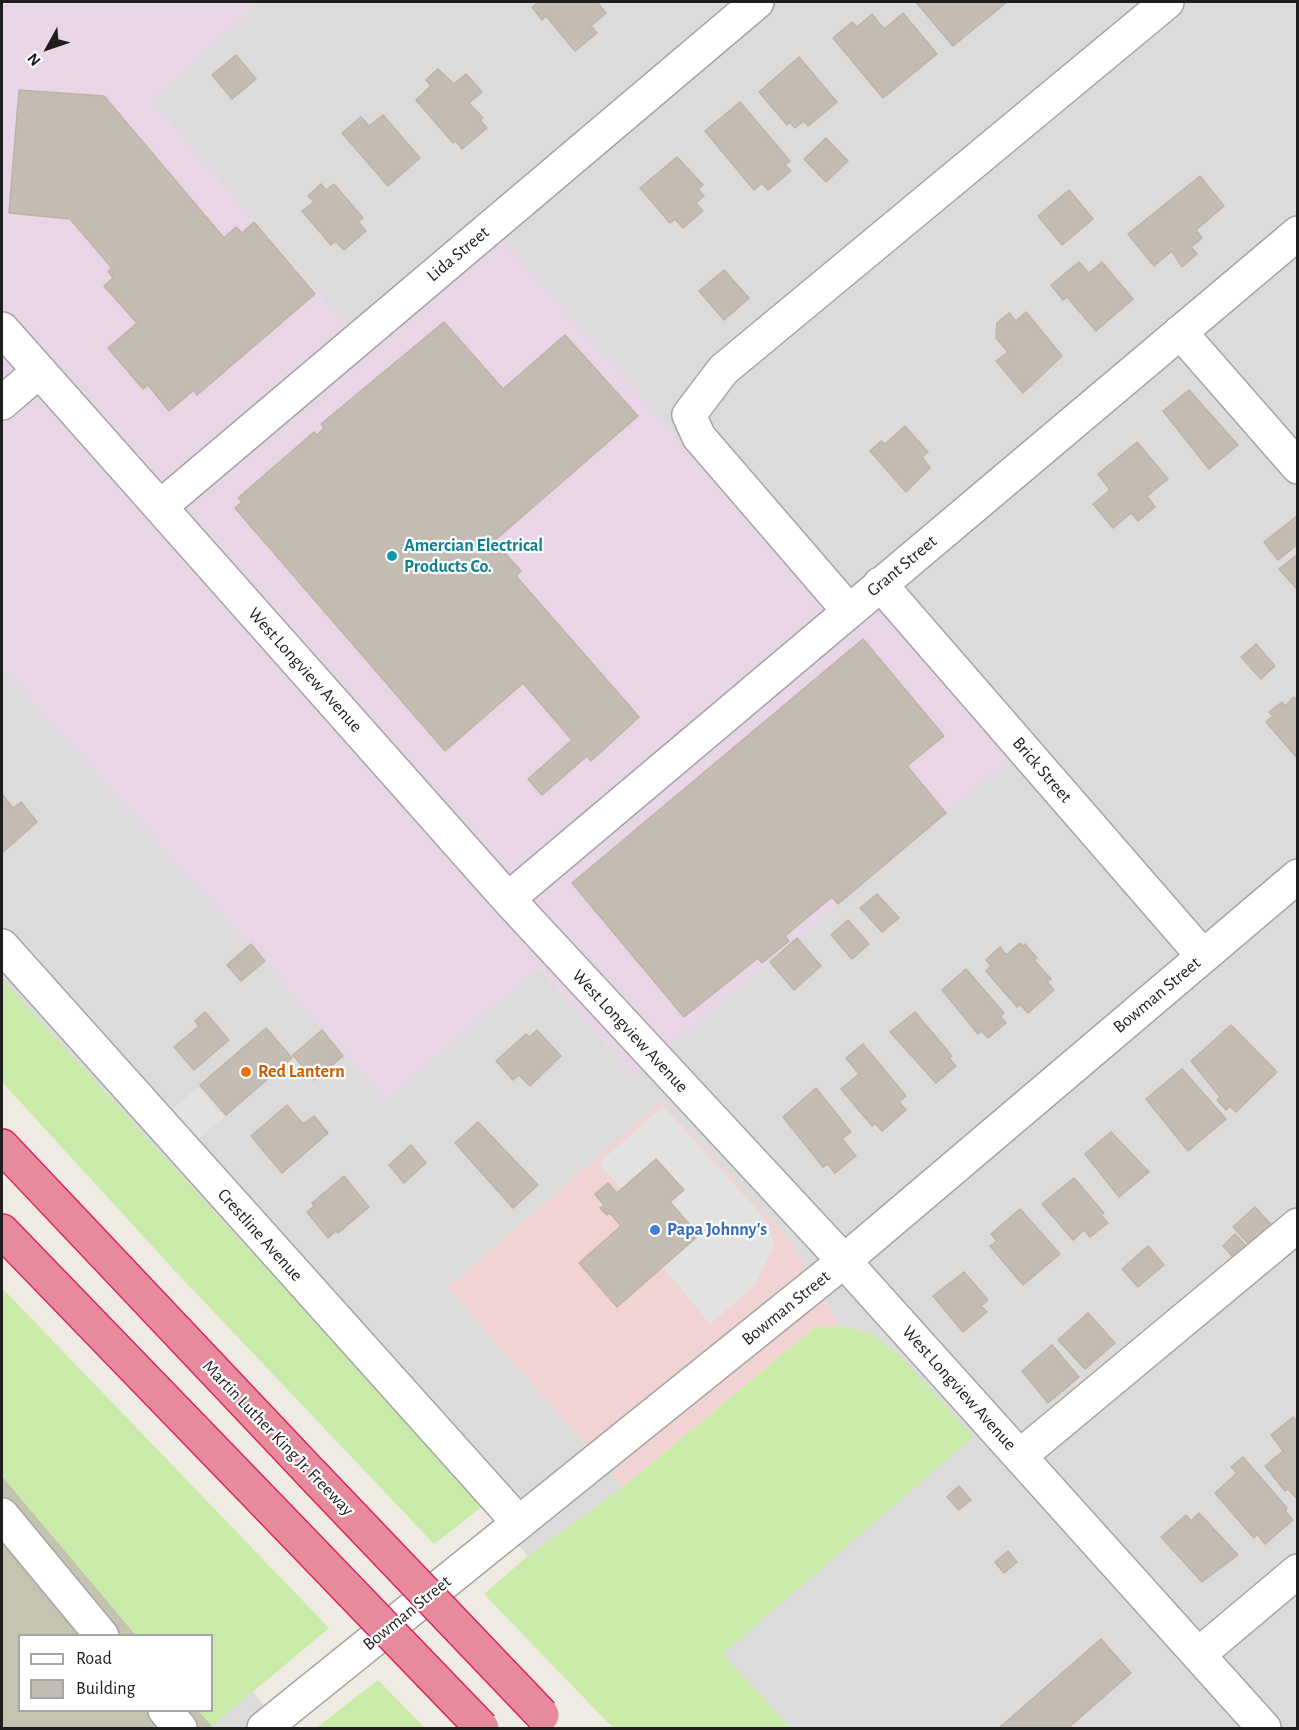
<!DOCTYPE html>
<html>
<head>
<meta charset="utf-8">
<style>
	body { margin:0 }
	#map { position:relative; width:1299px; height:1730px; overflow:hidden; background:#efebe3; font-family:"Alegreya Sans",sans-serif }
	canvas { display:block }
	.frame { position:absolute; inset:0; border:3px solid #1e1e1e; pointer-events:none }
	.legend { position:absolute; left:18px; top:1634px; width:195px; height:78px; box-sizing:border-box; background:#fff; border:2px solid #a5a5a5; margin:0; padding:8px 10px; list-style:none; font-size:18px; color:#1e1e1e }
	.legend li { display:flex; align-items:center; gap:12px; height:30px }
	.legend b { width:30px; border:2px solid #a5a5a5 }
	.north { position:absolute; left:18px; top:18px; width:60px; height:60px; -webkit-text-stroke:4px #fff; paint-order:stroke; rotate:230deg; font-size:16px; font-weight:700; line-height:24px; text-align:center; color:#1e1e1e }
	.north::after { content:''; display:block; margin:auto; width:21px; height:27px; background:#1e1e1e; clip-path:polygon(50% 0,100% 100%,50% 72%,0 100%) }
</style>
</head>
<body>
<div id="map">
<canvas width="1299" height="1730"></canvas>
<div class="frame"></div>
<ul class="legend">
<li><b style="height:8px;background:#fff"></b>Road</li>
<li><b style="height:16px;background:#c4bbb3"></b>Building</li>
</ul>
<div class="north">N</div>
</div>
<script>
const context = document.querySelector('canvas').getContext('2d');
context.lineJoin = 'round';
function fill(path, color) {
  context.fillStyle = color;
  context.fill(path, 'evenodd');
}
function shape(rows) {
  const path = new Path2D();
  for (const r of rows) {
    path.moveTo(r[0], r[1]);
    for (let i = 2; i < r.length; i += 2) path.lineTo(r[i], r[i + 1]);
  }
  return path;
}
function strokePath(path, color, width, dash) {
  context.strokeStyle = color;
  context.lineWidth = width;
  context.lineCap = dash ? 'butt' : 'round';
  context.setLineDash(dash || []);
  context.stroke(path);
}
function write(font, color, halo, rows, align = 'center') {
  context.font = font + ' "Alegreya Sans",sans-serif';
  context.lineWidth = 4.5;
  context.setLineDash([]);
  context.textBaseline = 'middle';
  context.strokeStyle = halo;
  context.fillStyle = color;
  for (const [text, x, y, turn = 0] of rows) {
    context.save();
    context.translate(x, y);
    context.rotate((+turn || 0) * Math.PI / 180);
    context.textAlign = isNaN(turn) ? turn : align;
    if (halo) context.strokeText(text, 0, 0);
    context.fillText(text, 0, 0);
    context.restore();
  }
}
const residential = shape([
	[261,2,1297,2,1297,1728,791,1728,722,1654,973,1437,871,1334,840,1326,791,1241,448,1288,623,1487,528,1556,2,979,2,667,386,1099,539,968,634,1076,834,619,500,237,366,349,151,101],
	[253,1692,282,1728,209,1728]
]);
const commercial = shape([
	[661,1101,791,1241,840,1326,815,1327,623,1487,448,1288]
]);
const industrial = shape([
	[2,2,261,2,151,101,366,349,500,236,834,619,877,584,1016,755,634,1076,539,968,386,1099,2,667]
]);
const construction = shape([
	[2,1476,136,1635,20,1636,20,1710,199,1711,212,1726,209,1728,2,1728]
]);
const grass = shape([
	[2,979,483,1506,434,1544,176,1272,2,1082],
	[2,1288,329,1628,212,1726,199,1711,212,1710,212,1636,136,1635,2,1476],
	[840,1326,872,1334,899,1355,973,1437,723,1654,791,1728,613,1728,484,1594,528,1556,623,1487,815,1327],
	[378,1680,425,1728,316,1728]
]);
const parking = shape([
	[198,1087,224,1117,188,1148,162,1118],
	[663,1106,768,1222,774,1246,754,1287,710,1324,663,1267,699,1235,670,1202,683,1190,656,1159,621,1189,599,1163]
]);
const building = shape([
	[539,2,597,2,606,13,591,26,597,33,575,51,546,16,542,20,532,7,539,2],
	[916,2,1007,2,953,46,916,2],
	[903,13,937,54,883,98,833,38,852,22,857,27,872,14,884,29,903,13],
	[236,55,256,79,232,99,212,75,236,55],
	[799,57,837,102,808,126,804,121,795,128,790,122,787,125,759,92,799,57],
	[438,69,454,84,466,74,482,92,469,103,483,118,480,120,487,128,462,149,456,141,453,143,416,100,431,86,426,80,438,69],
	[19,90,104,96,224,238,236,227,242,233,254,222,315,294,197,395,194,390,169,411,148,385,143,389,108,348,137,323,104,286,113,278,108,271,112,268,70,219,9,213,19,90],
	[740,102,790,161,785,165,791,171,768,190,762,183,754,190,705,131,740,102],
	[383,115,420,158,388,186,342,133,361,117,369,126,383,115],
	[826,138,848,161,826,182,804,159,826,138],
	[677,157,703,185,698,189,704,196,696,203,703,211,683,228,675,219,670,223,640,188,677,157],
	[1200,176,1224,206,1196,230,1202,238,1191,247,1197,254,1182,267,1172,251,1154,266,1128,234,1200,176],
	[321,184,326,190,334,184,363,218,358,222,366,231,344,250,335,241,331,245,302,211,314,202,308,196,321,184],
	[1069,190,1093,219,1062,245,1038,216,1069,190],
	[1079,262,1089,273,1102,262,1133,299,1096,331,1067,297,1063,300,1051,285,1079,262],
	[724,270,749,298,724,320,699,291,724,270],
	[1026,312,1062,356,1023,393,996,361,1008,352,996,338,997,323,1009,313,1016,321,1026,312],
	[444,322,503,389,565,335,638,416,494,541,521,571,516,576,639,717,591,761,587,756,542,795,528,779,572,740,523,683,445,751,235,508,242,502,238,498,314,432,317,435,324,428,321,424,444,322],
	[1189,390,1238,445,1209,469,1163,411,1189,390],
	[905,426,928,452,922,457,930,468,906,492,870,451,881,441,885,444,905,426],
	[1137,442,1168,479,1147,496,1155,507,1138,521,1131,513,1113,528,1093,504,1110,490,1098,474,1137,442],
	[1298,515,1298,544,1278,560,1264,542,1298,515],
	[1298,554,1298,590,1279,569,1298,554],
	[863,639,944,736,907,766,946,813,838,904,832,897,785,936,789,941,762,963,758,958,684,1017,572,883,863,639],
	[1256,644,1275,666,1261,679,1241,657,1256,644],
	[1294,697,1298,701,1298,759,1266,722,1273,716,1269,712,1282,702,1285,706,1294,697],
	[2,794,13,808,21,802,37,822,2,853,2,794],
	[877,894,899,918,882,932,860,908,877,894],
	[848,920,869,944,852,959,831,935,848,920],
	[797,938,821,966,794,990,770,962,797,938],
	[1020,943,1023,946,1025,944,1037,958,1034,960,1051,979,1047,982,1054,990,1028,1013,1020,1004,1017,1007,986,971,991,966,986,960,1000,947,1006,955,1020,943],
	[251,944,265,961,241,981,227,965,251,944],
	[966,969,1004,1013,1000,1016,1006,1023,988,1038,982,1031,978,1034,942,990,966,969],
	[205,1012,229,1040,194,1070,174,1047,199,1026,195,1021,205,1012],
	[915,1012,952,1056,949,1058,956,1066,936,1083,890,1032,915,1012],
	[1231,1025,1277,1072,1236,1112,1230,1106,1226,1110,1217,1100,1220,1097,1191,1061,1231,1025],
	[266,1028,292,1058,226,1115,200,1085,266,1028],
	[322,1030,343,1056,314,1080,293,1055,322,1030],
	[537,1030,561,1056,530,1086,519,1075,513,1080,496,1061,526,1034,530,1037,537,1030],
	[863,1044,906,1096,899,1102,906,1110,882,1131,875,1123,872,1126,841,1089,859,1074,846,1058,863,1044],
	[1182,1069,1226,1119,1188,1151,1146,1099,1182,1069],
	[816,1088,851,1132,842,1139,856,1156,835,1173,828,1164,823,1167,783,1117,816,1088],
	[287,1105,303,1124,314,1116,328,1133,282,1173,251,1136,287,1105],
	[478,1122,538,1185,513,1208,455,1143,478,1122],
	[1111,1132,1149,1172,1119,1197,1085,1154,1111,1132],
	[411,1145,426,1163,404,1183,389,1165,411,1145],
	[656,1159,684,1190,670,1202,699,1235,617,1307,579,1263,621,1226,610,1213,607,1215,600,1208,604,1205,595,1194,608,1183,617,1193,656,1159],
	[344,1176,369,1207,338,1233,336,1231,328,1238,307,1212,314,1206,312,1203,344,1176],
	[1074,1178,1104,1213,1101,1215,1108,1223,1090,1237,1084,1230,1073,1240,1042,1204,1074,1178],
	[1255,1207,1276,1230,1254,1250,1233,1227,1255,1207],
	[1020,1209,1060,1254,1023,1285,990,1246,997,1241,991,1234,1020,1209],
	[1235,1234,1247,1247,1235,1259,1223,1246,1235,1234],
	[1148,1246,1164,1265,1138,1287,1122,1269,1148,1246],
	[964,1272,988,1300,981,1306,987,1312,963,1332,933,1296,964,1272],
	[1088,1313,1115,1343,1085,1369,1058,1340,1088,1313],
	[1052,1345,1079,1377,1048,1403,1022,1371,1052,1345],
	[1293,1417,1298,1422,1298,1500,1288,1489,1285,1491,1265,1466,1283,1451,1271,1435,1293,1417],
	[1243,1457,1287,1508,1285,1511,1293,1520,1265,1544,1257,1534,1254,1538,1215,1493,1237,1473,1231,1467,1243,1457],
	[959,1486,971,1500,959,1510,947,1497,959,1486],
	[1199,1513,1238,1555,1202,1582,1161,1537,1186,1515,1191,1521,1199,1513],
	[1008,1551,1017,1562,1004,1573,995,1562,1008,1551],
	[1101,1639,1131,1673,1068,1728,999,1728,1101,1639]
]);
const minor = shape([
	[2,329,508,899,844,1261,1264,1728],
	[1180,332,1298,467],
	[2,403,39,371],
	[160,507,757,2],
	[880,584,1203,956],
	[849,611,699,437,689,415,723,370,1167,2],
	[508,899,1298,233],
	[2,946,519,1523],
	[1020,1456,1298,1225],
	[2,1515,102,1636],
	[1198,1655,1298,1571],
	[165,1710,180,1728],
	[264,1728,844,1261,1298,876]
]);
const highway = shape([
	[2,1146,311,1473],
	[2,1231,269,1507]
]);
const highwayBridge = shape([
	[311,1473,542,1715],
	[269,1507,482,1728]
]);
const markers = [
	[392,556,6,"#0f9aa8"],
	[246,1072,6,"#e8710a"],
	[655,1230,6,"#3f7fe0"]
];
const streetNames = [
	["Lida Street",458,254,-40],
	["Grant Street",902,566,-40],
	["West Longview Avenue",305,670,48],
	["Brick Street",1042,770,49],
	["Bowman Street",1157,995,-40],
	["West Longview Avenue",630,1031,47],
	["Crestline Avenue",260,1235,48],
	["Bowman Street",786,1308,-39],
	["West Longview Avenue",959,1388,48],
	["Martin Luther King Jr. Freeway",278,1438,46],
	["Bowman Street",407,1613,-39]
];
const cultureNames = [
	["Amercian Electrical",404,546],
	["Products Co.",404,567]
];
const foodNames = [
	["Red Lantern",258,1072]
];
const shopNames = [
	["Papa Johnny's",667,1230]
];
fill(residential, '#dcdbdb');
fill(commercial, '#f0d3d2');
fill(industrial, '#e8d5e5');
fill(construction, '#c3c3af');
fill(grass, '#c9eaa9');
fill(parking, '#e2e2e2');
fill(building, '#c4bbb3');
strokePath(building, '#c1b2a6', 1.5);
strokePath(minor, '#a5a5a5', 36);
strokePath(highway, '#db2362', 36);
strokePath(minor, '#fff', 33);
strokePath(highway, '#e78a9c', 33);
strokePath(highwayBridge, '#db2362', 36, []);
strokePath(highwayBridge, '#e78a9c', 33);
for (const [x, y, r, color] of markers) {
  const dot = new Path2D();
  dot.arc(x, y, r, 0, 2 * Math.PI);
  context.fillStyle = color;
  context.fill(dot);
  strokePath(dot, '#fff', 2);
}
write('18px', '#1e1e1e', '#fff', streetNames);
write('bold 18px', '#0d838f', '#fff', cultureNames, 'left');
write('bold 18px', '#c56008', '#fff', foodNames, 'left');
write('bold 18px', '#366cbe', '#fff', shopNames, 'left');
</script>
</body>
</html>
